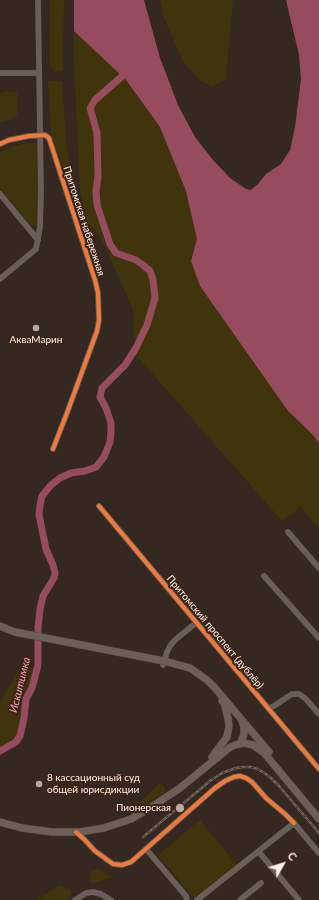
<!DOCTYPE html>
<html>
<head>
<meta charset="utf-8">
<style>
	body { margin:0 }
	#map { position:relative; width:319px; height:900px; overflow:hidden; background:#352820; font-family:Lato,sans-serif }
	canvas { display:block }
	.north { position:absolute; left:263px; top:844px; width:40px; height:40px; -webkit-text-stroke:3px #3d2518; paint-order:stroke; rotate:51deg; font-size:11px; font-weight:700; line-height:16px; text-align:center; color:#fff1ea }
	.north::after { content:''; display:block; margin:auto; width:14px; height:18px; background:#fff1ea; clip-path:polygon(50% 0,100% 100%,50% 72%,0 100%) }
</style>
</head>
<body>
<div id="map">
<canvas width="319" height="900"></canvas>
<div class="north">С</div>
</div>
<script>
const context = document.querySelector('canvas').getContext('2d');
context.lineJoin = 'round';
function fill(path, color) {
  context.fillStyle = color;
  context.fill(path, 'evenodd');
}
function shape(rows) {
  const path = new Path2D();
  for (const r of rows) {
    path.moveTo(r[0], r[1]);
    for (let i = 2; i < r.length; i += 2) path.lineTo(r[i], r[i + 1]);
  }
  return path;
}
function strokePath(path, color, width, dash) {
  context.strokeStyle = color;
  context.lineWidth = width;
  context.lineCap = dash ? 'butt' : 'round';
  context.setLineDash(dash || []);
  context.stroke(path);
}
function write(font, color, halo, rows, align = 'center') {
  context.font = font + ' Lato,sans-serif';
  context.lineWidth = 4;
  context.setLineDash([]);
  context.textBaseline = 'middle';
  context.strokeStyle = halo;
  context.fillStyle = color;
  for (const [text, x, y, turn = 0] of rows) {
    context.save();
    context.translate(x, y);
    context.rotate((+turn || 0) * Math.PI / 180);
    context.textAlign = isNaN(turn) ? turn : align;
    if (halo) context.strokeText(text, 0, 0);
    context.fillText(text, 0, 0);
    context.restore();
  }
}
const green = shape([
	[50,0,64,0,63,71,53,72,52,67,50,67],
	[160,0,233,0,226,79,213,87,199,80,183,61,164,18],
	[74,31,126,80,160,127,186,191,198,239,191,261,288,411,312,434,319,443,319,529,301,507,282,521,136,355,133,330,134,315,131,305,100,236,86,220,80,189,74,63],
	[48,81,62,81,66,140,75,198,73,200,63,167,51,134],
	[4,92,17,92,17,115,13,119,0,122,0,94],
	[38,143,39,186,37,226,30,225,0,188,0,152,11,147,23,144],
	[35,667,24,698,21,722,22,730,22,733,17,739,9,745,0,749,0,702,20,668],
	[160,783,163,785,165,788,165,793,139,807,136,807,139,803],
	[200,820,237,865,195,899,158,855],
	[98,869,114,877,93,883,89,881,91,877,89,876,92,872,90,871],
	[59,885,71,890,71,896,66,900,37,900]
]);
const water = shape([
	[74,0,144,0,160,58,178,105,195,137,213,160,230,178,246,189,251,190,258,184,266,174,281,164,290,150,295,127,301,79,299,55,286,0,319,0,319,443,312,434,288,411,200,286,191,261,197,239,186,191,160,127,126,80,74,31]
]);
const river = shape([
	[0,751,16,742,20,736,24,718,26,699,32,688,38,665,38,628,40,609,43,596,54,578,55,573,53,565,46,549,39,515,40,505,42,496,51,485,60,478,71,473,85,471,96,467,104,457,110,442,111,432,111,423,106,408,100,397,102,388,125,365,136,348,147,325,155,298,153,279,150,271,143,265,136,260,116,253,110,244,97,205,96,191,98,177,97,133,90,108,95,100,128,71,128,69]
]);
const minor = shape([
	[0,73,38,73],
	[0,144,9,140,29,136,45,135,49,138,95,280,98,293,99,320,97,331,67,413,53,449],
	[0,194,38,240],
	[0,279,36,249,40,227,41,192,38,0],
	[99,506,319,769],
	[288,532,319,568],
	[264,576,319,638],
	[163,665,167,652,170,646,175,640,197,622],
	[268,708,274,706,292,694,299,694,305,698,319,714],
	[76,832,84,839,95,851,113,864,122,865,131,862,215,788,225,781,234,777,240,776,246,778,252,782,266,798,285,814,294,823],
	[146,849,186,896,187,900],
	[259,852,299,900],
	[75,900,86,893,93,892,101,894,111,900],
	[197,900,294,823,319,853],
	[240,900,261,883]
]);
const major = shape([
	[0,626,7,629,15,632,164,661,190,668,207,680,215,688,269,752],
	[240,744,244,734,244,727,242,721],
	[212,757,227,737,229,726,228,718,224,702,222,701],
	[0,822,22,828,52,832,80,832,104,828,131,819,153,806,180,788,229,748,235,745,244,743,253,745,260,750,265,754,319,819]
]);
const rail = shape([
	[143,837,210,781,222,773,236,768,243,767,251,767,257,769,263,772,271,778,279,786,319,833]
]);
const cycleway = shape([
	[0,144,9,140,29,136,45,135,49,138,95,280,98,293,99,320,97,331,67,413,53,449],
	[99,506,319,769],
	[76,832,84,839,95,851,113,864,122,865,131,862,215,788,225,781,234,777,240,776,246,778,252,782,266,798,285,814,294,823]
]);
const markers = [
	[36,328,4,"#b8aba3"],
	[39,784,4,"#b8aba3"],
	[180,808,5,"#b8aba3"]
];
const streetNames = [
	["Притомская набережная",84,221,72],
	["Притомский проспект (дублёр)",215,632,50]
];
const poiNames = [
	["АкваМарин",36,340],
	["8 кассационный суд",47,778,"left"],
	["общей юрисдикции",47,790,"left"],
	["Пионерская",171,808,"right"]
];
const waterNames = [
	["Искитимка",20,685,-76]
];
fill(green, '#3f340b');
fill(water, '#974b5e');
strokePath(river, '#974b5e', 7);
strokePath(minor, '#514640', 6);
strokePath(major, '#514640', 8);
strokePath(minor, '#6a5f58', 5.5);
strokePath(major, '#6b5f56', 7);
strokePath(rail, '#6e645d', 2.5);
strokePath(rail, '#3d2518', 1, [3]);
strokePath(cycleway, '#f17a3a', 4);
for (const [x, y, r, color] of markers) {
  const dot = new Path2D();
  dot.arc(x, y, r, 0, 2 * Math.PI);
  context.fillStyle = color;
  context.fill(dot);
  strokePath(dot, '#3d2518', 1.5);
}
write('10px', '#fff1ea', '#3d2518', streetNames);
write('10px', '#fff1ea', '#3d2518', poiNames);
write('italic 11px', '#fc9eb4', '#3d2518', waterNames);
</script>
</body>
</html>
